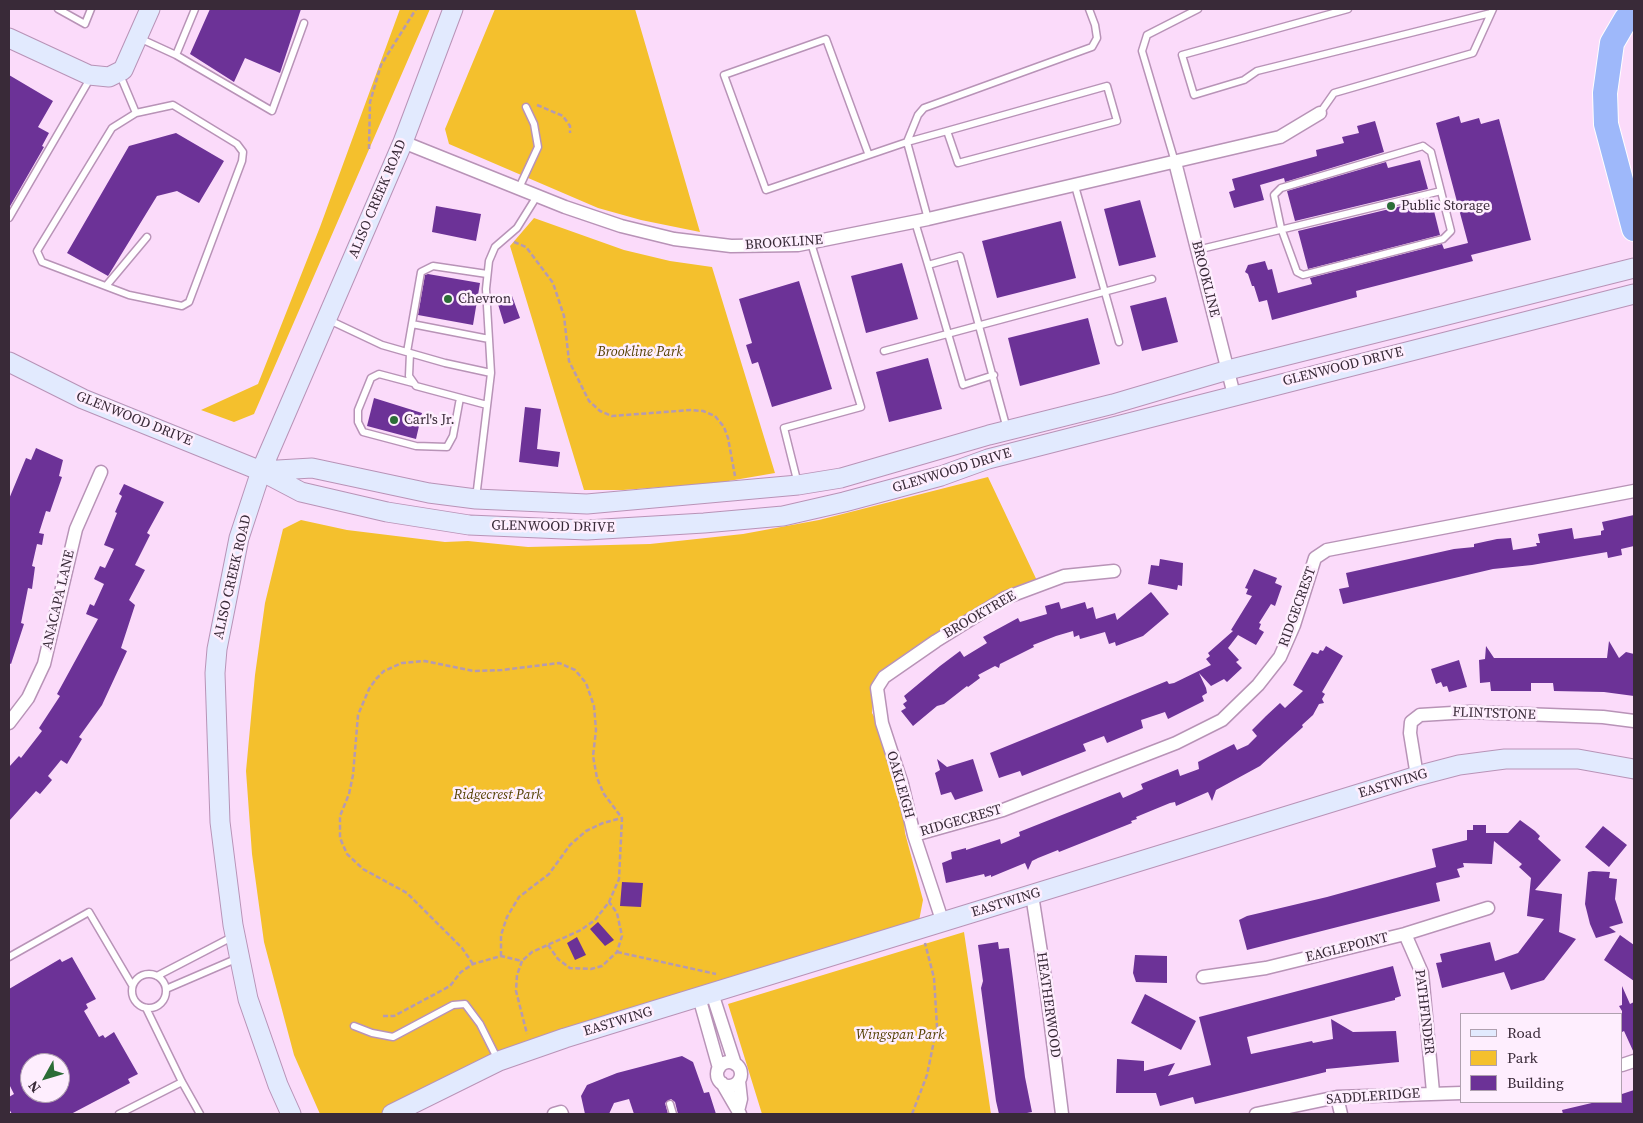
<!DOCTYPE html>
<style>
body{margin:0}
#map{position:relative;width:1643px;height:1123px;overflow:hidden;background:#fbdbfa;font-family:"Source Serif 4",serif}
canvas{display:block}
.frame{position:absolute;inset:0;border:10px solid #392a38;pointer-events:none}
.legend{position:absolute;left:1460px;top:1013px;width:162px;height:90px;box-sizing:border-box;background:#feeefe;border:1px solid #afa0af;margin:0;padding:6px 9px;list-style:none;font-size:15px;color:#392a38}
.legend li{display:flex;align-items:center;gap:10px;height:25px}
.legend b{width:25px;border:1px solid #afa0af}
.north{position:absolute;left:20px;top:1053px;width:50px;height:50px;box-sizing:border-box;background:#feeefe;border:1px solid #afa0af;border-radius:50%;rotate:231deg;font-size:14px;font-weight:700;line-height:20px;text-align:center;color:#392a38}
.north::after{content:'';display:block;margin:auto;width:18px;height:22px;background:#2b6d37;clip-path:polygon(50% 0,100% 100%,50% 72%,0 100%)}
</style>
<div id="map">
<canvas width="1643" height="1123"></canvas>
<div class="frame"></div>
<ul class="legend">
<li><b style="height:6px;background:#e2eafe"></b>Road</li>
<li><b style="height:14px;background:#f4c02d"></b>Park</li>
<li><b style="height:14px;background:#6c3297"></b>Building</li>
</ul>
<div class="north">N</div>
</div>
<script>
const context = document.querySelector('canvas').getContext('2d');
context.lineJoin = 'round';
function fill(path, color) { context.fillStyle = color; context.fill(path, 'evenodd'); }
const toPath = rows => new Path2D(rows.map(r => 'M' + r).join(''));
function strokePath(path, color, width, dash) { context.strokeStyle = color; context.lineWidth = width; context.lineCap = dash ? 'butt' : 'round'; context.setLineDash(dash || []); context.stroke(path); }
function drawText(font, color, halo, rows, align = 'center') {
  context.font = font + ' "Source Serif 4",serif'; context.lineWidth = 5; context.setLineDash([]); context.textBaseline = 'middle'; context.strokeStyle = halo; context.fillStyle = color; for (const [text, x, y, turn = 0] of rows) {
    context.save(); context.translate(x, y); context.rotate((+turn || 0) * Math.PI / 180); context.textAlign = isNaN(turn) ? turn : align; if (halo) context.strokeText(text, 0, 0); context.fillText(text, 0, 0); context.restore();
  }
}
fill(toPath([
 [400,9,430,9,254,414,234,422,201,410,258,384,320,227],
 [495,9,635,9,700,232,641,220,598,208,449,144,445,129],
 [534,218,624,250,670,261,712,267,775,473,717,483,623,490,584,490,510,246],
 [988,477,1040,587,982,615,879,684,873,697,872,713,882,730,902,800,905,833,923,900,918,926,566,1035,387,1114,320,1114,294,1055,264,942,252,854,246,771,255,675,265,603,283,529,301,520,347,530,445,542,468,541,528,547,650,544,743,534,819,520],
 [964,932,991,1114,762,1114,728,1004]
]), '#f4c02d');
fill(toPath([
 [210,9,301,9,280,73,245,58,234,82,190,54],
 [9,75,53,101,38,127,49,133,42,146,44,147,9,208],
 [1459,116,1461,123,1479,118,1481,124,1499,119,1531,240,1471,255,1473,261,1356,291,1357,297,1272,320,1267,300,1259,302,1254,286,1252,286,1248,274,1245,272,1248,265,1265,261,1268,270,1272,269,1278,293,1312,284,1310,278,1442,244,1444,249,1468,243,1436,123],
 [1375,121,1384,152,1285,182,1284,178,1260,185,1264,200,1234,208,1229,192,1235,190,1232,179,1317,156,1316,150,1344,143,1342,137,1359,133,1357,126],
 [176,133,224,161,199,203,177,191,157,196,108,276,67,253,129,146],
 [1420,160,1428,189,1295,221,1287,191,1386,162,1388,168],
 [1431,199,1440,235,1308,269,1298,231],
 [1140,200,1156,257,1119,266,1104,209],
 [436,206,481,214,476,241,432,232],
 [1061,221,1076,278,997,298,982,241],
 [902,263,918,319,866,333,851,276],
 [428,274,480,283,473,325,418,315,425,275],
 [799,281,832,389,772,407,758,362,752,364,746,345,752,343,739,299],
 [512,296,520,318,504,324,497,301],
 [1166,297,1178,342,1142,351,1130,306],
 [1088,318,1100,364,1020,386,1008,338],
 [928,358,942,409,889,422,876,372],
 [374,398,422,413,416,439,367,426],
 [525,407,541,409,537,449,560,452,558,467,519,462],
 [36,448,63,460,59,476,62,477,50,512,46,511,39,533,44,534,42,545,37,544,32,566,35,567,32,589,28,588,21,623,24,624,11,664,9,663,9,499,26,458,31,460],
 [124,484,164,502,147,533,150,535,135,565,145,570,129,600,135,605,121,648,127,651,102,705,79,737,82,739,67,764,61,760,48,776,52,780,40,794,36,791,9,821,9,767,19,756,21,758,42,731,39,728,60,696,57,694,98,619,86,614,90,604,94,606,104,584,94,579,100,566,105,568,114,549,104,545,117,513,115,512,122,496,119,494],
 [1634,515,1634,546,1621,549,1622,555,1608,558,1607,552,1532,565,1493,569,1343,604,1339,589,1349,587,1346,573,1454,549,1474,547,1474,544,1497,539,1511,538,1513,550,1537,546,1536,543,1540,543,1538,534,1572,528,1574,539,1601,535,1601,531,1604,530,1602,522],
 [1160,559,1183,563,1182,586,1178,585,1177,590,1148,584,1151,565,1159,566],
 [1254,569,1277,578,1275,583,1282,586,1275,606,1271,604,1259,623,1261,624,1259,629,1264,632,1256,645,1238,635,1228,648,1239,660,1236,662,1242,668,1227,682,1224,679,1211,686,1199,673,1206,688,1207,693,1202,696,1204,701,1168,719,1165,712,1141,720,1143,728,1107,743,1104,736,1083,744,1086,751,1022,776,1020,771,999,778,990,753,1167,681,1169,684,1174,683,1211,665,1206,659,1210,656,1208,653,1233,631,1231,630,1252,596,1246,594,1248,589,1245,588],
 [1151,592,1169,614,1143,636,1116,646,1115,642,1109,644,1105,632,1080,639,1079,635,1074,637,1073,631,1056,636,1033,645,1034,647,1000,664,999,668,995,666,978,675,980,678,968,687,967,686,944,704,937,706,913,726,901,711,906,708,903,704,907,701,904,696,940,666,960,651,964,657,987,643,983,637,1018,618,1020,622,1047,614,1045,606,1059,602,1061,609,1085,602,1087,609,1093,607,1096,619,1115,613,1117,620],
 [1609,641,1619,658,1626,652,1634,654,1634,696,1604,692,1554,691,1553,683,1531,683,1531,691,1491,691,1490,682,1480,683,1479,660,1485,659,1486,646,1494,658,1607,658],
 [1326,646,1343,656,1322,692,1325,694,1322,699,1324,703,1319,704,1313,715,1302,725,1303,727,1260,766,1216,790,1212,801,1208,792,1176,806,1175,802,1170,803,1136,817,1137,819,1131,821,1132,823,1059,852,1058,850,1038,858,1032,861,1028,870,1025,863,991,877,991,875,985,877,984,874,946,883,942,863,952,859,951,852,966,848,966,850,1000,839,1001,844,1020,836,1019,832,1120,792,1123,798,1143,789,1141,784,1178,769,1180,776,1199,769,1198,762,1234,744,1237,750,1248,745,1257,736,1252,730,1266,716,1280,703,1285,708,1303,691,1293,685,1312,652,1318,654,1320,650,1323,651],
 [1459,660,1467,687,1449,692,1447,686,1443,687,1441,682,1436,684,1431,669],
 [937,759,947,767,973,759,983,791,955,800,951,792,941,795,935,773,940,770],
 [1520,820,1535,831,1540,836,1538,839,1561,860,1535,890,1562,894,1559,932,1576,939,1544,980,1511,990,1504,972,1442,988,1436,963,1442,962,1440,954,1490,942,1495,961,1518,953,1544,919,1527,916,1531,878,1519,867,1522,864,1494,841,1492,864,1463,863,1464,867,1457,869,1460,877,1436,883,1440,901,1247,950,1239,920,1247,916,1327,897,1436,867,1432,849,1467,840,1467,830,1473,830,1473,825,1486,825,1486,833,1508,833],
 [1603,826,1627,845,1609,867,1585,847],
 [1593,871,1610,872,1609,878,1617,879,1615,899,1623,923,1609,927,1616,932,1596,938,1590,924,1585,904,1588,872],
 [622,882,643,883,641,907,620,906],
 [598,922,614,940,605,946,590,929],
 [1620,935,1634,945,1634,981,1604,960],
 [577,937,586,955,575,960,567,943],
 [998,942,999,949,1009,948,1013,979,1025,1077,1032,1112,1022,1114,999,1114,996,1101,981,988,983,981,978,945],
 [1135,955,1167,956,1167,983,1136,982,1133,973],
 [72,957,96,999,86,1004,88,1008,84,1011,99,1037,103,1035,105,1038,114,1032,138,1074,128,1079,130,1083,71,1114,12,1114,9,1109,9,1097,14,1094,9,1084,9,989,60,959,62,962],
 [30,1063,60,1063,60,1093,30,1093],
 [1393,966,1401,996,1395,998,1395,1000,1247,1037,1251,1054,1312,1041,1313,1043,1333,1039,1331,1019,1353,1032,1396,1031,1399,1062,1326,1069,1326,1072,1195,1104,1193,1097,1160,1106,1156,1093,1116,1093,1117,1059,1144,1061,1144,1071,1175,1063,1168,1076,1211,1065,1199,1017],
 [1622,986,1630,1004,1634,1002,1634,1053,1624,1031,1622,1032,1622,1011,1619,1006,1622,1005],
 [1145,994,1196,1021,1181,1050,1131,1023],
 [682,1056,693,1062,704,1093,709,1092,716,1114,678,1114,675,1102,671,1099,665,1103,668,1114,634,1114,629,1099,614,1103,609,1114,585,1114,581,1096,587,1085,617,1073],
 [1634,1090,1634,1114,1563,1114,1562,1110,1596,1102,1622,1102,1622,1094]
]), '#6c3297');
const lane = toPath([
 [58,9,85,24,91,9],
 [1348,9,1182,55,1194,95,1244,80,1257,71,1491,13],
 [139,38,176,55,195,9],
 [176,55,272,111,304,23],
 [120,75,136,113,112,128,37,251,42,262,129,295,182,306,189,302,242,161,243,152,237,144,173,105,136,113],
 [1320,113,1334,93,1473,53,1493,9],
 [907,142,947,131,1107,86,1117,121,958,163,947,131],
 [907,142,918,115,924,108,1092,47,1097,38,1095,25,1089,9],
 [1423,146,1431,152,1451,231,1443,239,1303,275,1297,272,1281,228,1274,195,1281,188,1423,146],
 [868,153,826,39,724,75,766,190,907,142,928,219],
 [1175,162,1142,51,1147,35,1198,9],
 [1075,186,1119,342],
 [519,188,538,147,534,124,526,107],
 [9,218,91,77],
 [915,222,928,265,960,256,1007,429],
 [1197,250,1441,191],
 [928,265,963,385,994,375],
 [106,286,147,237],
 [329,320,382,345,445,363,491,373,476,498],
 [412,324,489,339],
 [884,351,1152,279],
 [407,352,421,272,433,266,487,274],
 [410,353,409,376,416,386,487,405],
 [491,373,486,289,489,261,495,247,517,228,537,196],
 [413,383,379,374,371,378,358,410,358,422,363,432,416,446,447,447,453,436,460,398],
 [798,484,784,428,861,407,811,243],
 [9,957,89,912,132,985],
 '132 991a17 17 0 1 1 34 0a17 17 0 1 1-34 0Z',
 [157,976,234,936],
 [166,989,238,958],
 [146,1008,182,1082,200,1114],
 [354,1026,372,1033,393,1037,453,1005,465,1004,480,1024,498,1060],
 [670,1104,673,1114],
 [119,1114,182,1082]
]);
const street = toPath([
 [403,142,565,207,621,226,674,239,731,246,798,245,928,219,1280,137,1320,113],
 [1175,162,1234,395],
 [9,723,28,698,44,664,76,529,101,472],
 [1417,776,1410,733,1411,722,1420,715,1469,712,1603,717,1634,721],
 [914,835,1003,810,1176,743,1222,720,1258,685,1280,657,1294,625,1315,558,1327,550,1634,491],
 [1032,895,1045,978,1062,1114],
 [943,923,914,835,902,784,882,723,877,688,884,677,936,641,1005,598,1064,576,1114,571],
 [1405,934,1422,973,1433,1092],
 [1203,977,1266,968,1405,934,1488,908],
 [712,993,735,1064],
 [699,997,719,1068],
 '717 1074a12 12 0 1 1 24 0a12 12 0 1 1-24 0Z',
 [1622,1065,1634,1061],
 [722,1083,740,1114],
 [1337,1097,1341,1114],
 [738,1111,741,1099,739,1081],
 [554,1114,561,1112,562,1114],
 [1256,1114,1337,1097,1462,1093]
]);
const secondary = toPath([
 [9,38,89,75,109,77,123,70,150,9],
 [9,362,83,399,261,471,301,492,387,512,469,525,587,530,704,523,783,516,844,502,941,476,988,459,1634,294],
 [261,471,312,468,429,493,476,499,587,504,798,485,841,478,989,435,1113,404,1228,370,1634,268],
 [291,1114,278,1085,248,999,233,925,220,822,215,673,217,649,239,538,261,471,403,142,453,9],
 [392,1114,499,1061,565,1038,1417,776,1459,765,1505,759,1578,759,1634,769]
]);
const highway = toPath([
 [1634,11,1626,19,1612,43,1605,93,1606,124,1634,229]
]);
strokePath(lane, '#b893b7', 9);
strokePath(street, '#b893b7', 15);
strokePath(secondary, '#b893b7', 21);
strokePath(highway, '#fff', 26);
strokePath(toPath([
 [537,105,563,116,570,126,570,133],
 [369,149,370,102,381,65,416,9],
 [514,242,526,247,553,283,564,316,569,361,589,401,600,411,612,416,691,410,703,411,715,416,724,427,728,438,735,476],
 [548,945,558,959,570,968,591,969,602,966,617,952,622,936,617,913,609,902],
 [617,952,716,974],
 [501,956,501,935,507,917,519,897,549,874,570,845,586,831,603,823,622,818],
 [473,964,462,948,407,893,363,869,347,854,340,838,340,816,349,794,353,775,358,715,369,689,376,679,384,671,402,663,425,661,474,671,502,670,559,663,575,670,586,683,594,706,596,730,593,756,597,778,604,794,622,818,619,879,609,902,595,920,581,930,532,952,522,961],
 [383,1016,394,1016,450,986,461,972,473,964,501,956,522,961,517,975,516,991,527,1034],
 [912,1114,927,1075,937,1026,934,978,925,943]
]), '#b49ab3', 2.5, [5, 2.5]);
strokePath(lane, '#fff', 6);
strokePath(street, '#fff', 12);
strokePath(secondary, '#e2eafe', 19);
strokePath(highway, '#9eb8fa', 24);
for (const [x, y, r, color] of [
 [1391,206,5,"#2b6d37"],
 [448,299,5,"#2b6d37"],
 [394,420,5,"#2b6d37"]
]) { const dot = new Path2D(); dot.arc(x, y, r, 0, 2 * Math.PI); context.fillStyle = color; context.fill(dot); strokePath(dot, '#feeefe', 2); }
drawText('14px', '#392a38', '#feeefe', [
 ["ALISO CREEK ROAD",378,199,-67],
 ["BROOKLINE",784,243,-4],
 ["BROOKLINE",1205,279,76],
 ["GLENWOOD DRIVE",1343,367,-14],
 ["GLENWOOD DRIVE",134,419,22],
 ["GLENWOOD DRIVE",952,471,-17],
 ["GLENWOOD DRIVE",553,527,1],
 ["ALISO CREEK ROAD",233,577,-77],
 ["ANACAPA LANE",59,600,-77],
 ["RIDGECREST",1298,607,-70],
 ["BROOKTREE",980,615,-30],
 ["FLINTSTONE",1494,714,2],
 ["EASTWING",1393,784,-17],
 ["OAKLEIGH",900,785,74],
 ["RIDGECREST",961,821,-16],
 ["EASTWING",1006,903,-17],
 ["EAGLEPOINT",1347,948,-14],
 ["HEATHERWOOD",1048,1005,82],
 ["PATHFINDER",1424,1012,83],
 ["EASTWING",618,1022,-17],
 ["SADDLERIDGE",1373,1097,-4]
]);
drawText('14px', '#392a38', '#feeefe', [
 ["Public Storage",1401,206],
 ["Chevron",458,299],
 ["Carl's Jr.",404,420]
], 'left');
drawText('italic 14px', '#554104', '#feeefe', [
 ["Brookline Park",640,352],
 ["Ridgecrest Park",498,795],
 ["Wingspan Park",900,1035]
]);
</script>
